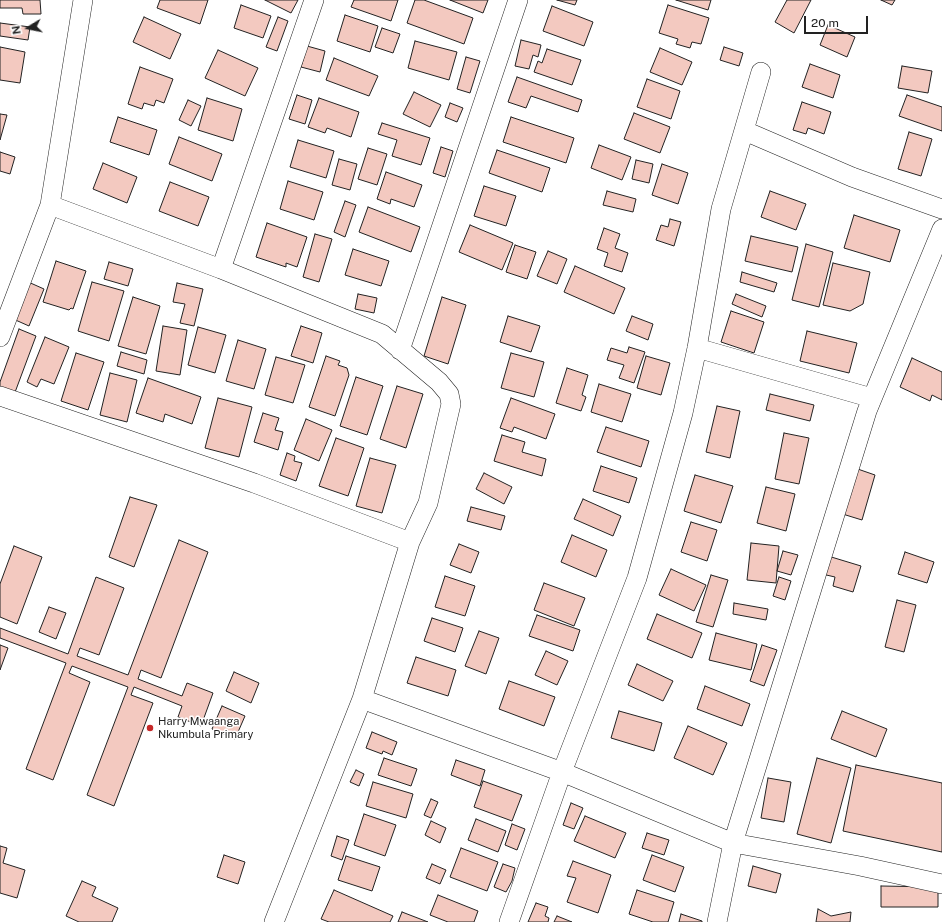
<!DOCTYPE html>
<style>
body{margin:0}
#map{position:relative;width:942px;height:922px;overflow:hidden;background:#fff;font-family:"Public Sans",sans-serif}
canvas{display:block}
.north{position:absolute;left:8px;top:8px;width:40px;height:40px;-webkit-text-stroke:3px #fff;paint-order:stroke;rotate:260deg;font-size:11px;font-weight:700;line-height:16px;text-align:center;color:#222}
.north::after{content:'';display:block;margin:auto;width:14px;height:18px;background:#222;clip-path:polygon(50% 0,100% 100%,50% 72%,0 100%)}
.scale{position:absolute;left:804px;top:16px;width:64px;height:18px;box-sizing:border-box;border:2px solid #222;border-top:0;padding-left:5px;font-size:12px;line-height:14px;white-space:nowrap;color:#222;-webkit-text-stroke:3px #fff;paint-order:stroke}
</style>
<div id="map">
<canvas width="942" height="922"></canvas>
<div class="north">N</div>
<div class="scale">20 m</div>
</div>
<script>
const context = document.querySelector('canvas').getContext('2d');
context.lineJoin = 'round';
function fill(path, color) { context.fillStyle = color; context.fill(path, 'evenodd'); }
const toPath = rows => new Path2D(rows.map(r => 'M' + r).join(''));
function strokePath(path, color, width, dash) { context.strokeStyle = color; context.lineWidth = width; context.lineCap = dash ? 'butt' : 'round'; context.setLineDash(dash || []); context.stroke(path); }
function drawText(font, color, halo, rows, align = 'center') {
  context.font = font + ' "Public Sans",sans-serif'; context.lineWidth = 3; context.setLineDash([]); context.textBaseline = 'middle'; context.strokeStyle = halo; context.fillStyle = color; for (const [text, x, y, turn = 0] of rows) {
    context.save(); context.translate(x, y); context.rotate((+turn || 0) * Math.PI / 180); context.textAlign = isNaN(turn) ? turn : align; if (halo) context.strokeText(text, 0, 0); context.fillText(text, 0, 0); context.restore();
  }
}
const building = toPath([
 [0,0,40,0,41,14,23,14,22,8,0,8,0,0],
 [160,0,208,0,200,24,157,8,160,0],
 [265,0,298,0,291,13,265,0],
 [354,0,398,0,391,21,351,7,354,0],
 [415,0,424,0,473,18,464,44,407,23,415,0],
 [450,0,488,0,483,13,450,0],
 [557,0,577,0,575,5,557,0],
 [676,0,711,0,708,10,676,0],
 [787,0,811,0,794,33,775,22,787,0],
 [881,0,895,0,892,5,881,0],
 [241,5,271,16,263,38,234,28,241,5],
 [668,5,709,18,701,44,692,42,690,48,676,44,678,39,659,33,668,5],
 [552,6,593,22,584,46,543,31,552,6],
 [345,15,378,26,370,52,337,41,345,15],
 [144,17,181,34,170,59,133,42,144,17],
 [278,17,288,21,277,51,266,47,278,17],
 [0,23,30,27,28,40,0,36,0,23],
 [828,25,855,37,847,57,820,45,828,25],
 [382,28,400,34,393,53,375,47,382,28],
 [521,40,541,45,538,57,533,55,529,69,515,66,521,40],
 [415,41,457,52,449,80,408,68,415,41],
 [307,46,325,51,320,72,301,67,307,46],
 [0,47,25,52,20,83,0,80,0,47],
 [724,47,743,53,739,66,720,60,724,47],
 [660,48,692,62,682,85,650,72,660,48],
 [547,49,581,60,572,85,534,72,538,61,542,63,547,49],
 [218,50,258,68,245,96,205,78,218,50],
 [466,57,480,61,470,93,457,89,466,57],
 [334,58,378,76,369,96,326,80,334,58],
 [810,64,840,75,833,98,802,87,810,64],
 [902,66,932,71,928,93,898,88,902,66],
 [140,67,173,79,164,103,156,100,154,106,144,103,142,109,128,104,140,67],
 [517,77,582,100,578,112,531,96,526,108,508,102,517,77],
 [647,79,680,91,671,119,637,107,647,79],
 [414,92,441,105,430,127,403,114,414,92],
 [297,95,312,100,305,124,289,119,297,95],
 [907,95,942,107,942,131,899,116,907,95],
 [207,98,242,109,233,141,198,130,207,98],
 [319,98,359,112,351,137,327,128,325,133,308,127,319,98],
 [188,100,201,106,191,126,179,120,188,100],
 [802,102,831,112,824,134,808,128,806,134,793,130,802,102],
 [450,103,463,108,457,122,445,117,450,103],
 [634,113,670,127,660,153,624,139,634,113],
 [0,114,7,115,0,140,0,114],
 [118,117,157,130,149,155,110,142,118,117],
 [511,117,574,138,566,163,503,142,511,117],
 [382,123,430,138,421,165,392,156,397,140,378,134,382,123],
 [909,132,932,139,921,176,898,169,909,132],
 [179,137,222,154,212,181,169,164,179,137],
 [298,140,334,151,326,178,290,167,298,140],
 [599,145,631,157,622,180,591,168,599,145],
 [441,147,453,151,445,177,433,173,441,147],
 [368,148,387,154,377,185,358,179,368,148],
 [497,150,550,168,542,192,489,173,497,150],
 [0,152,15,157,10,174,0,171,0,152],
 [339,159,357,164,350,190,332,185,339,159],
 [636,160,653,164,649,183,632,179,636,160],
 [103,163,137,177,127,203,93,189,103,163],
 [662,164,688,173,678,204,652,195,662,164],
 [386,172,422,185,414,207,391,199,390,204,377,199,386,172],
 [288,181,323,192,314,220,280,209,288,181],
 [170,182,209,197,198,226,159,211,170,182],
 [484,186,516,196,506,226,474,216,484,186],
 [607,191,636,199,633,212,603,205,607,191],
 [770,191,806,204,796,230,761,217,770,191],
 [345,201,356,205,345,237,334,232,345,201],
 [368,207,420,227,411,252,359,232,368,207],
 [854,215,900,230,890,262,844,248,854,215],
 [670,219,681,222,674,246,656,240,661,225,668,227,670,219],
 [267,223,307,237,297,267,286,263,286,267,256,257,267,223],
 [470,225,513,243,502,270,459,252,470,225],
 [604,228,620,234,615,248,628,253,622,272,604,266,608,253,597,249,604,228],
 [315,234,332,239,319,282,303,277,315,234],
 [751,236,798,247,792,272,745,261,751,236],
 [806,244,833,252,819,307,792,300,806,244],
 [515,245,536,252,527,279,506,272,515,245],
 [353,249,389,261,381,286,345,275,353,249],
 [548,251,567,259,557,284,537,276,548,251],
 [56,261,86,271,73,309,71,308,69,310,43,302,56,261],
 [109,262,133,269,128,286,104,279,109,262],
 [833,263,870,272,863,304,850,311,823,305,833,263],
 [575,266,625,288,614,314,564,292,575,266],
 [742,272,777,283,774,292,740,282,742,272],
 [26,281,44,289,29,326,11,318,26,281],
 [92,282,124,291,109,341,78,331,92,282],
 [177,283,203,289,194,326,180,323,185,304,173,302,177,283],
 [358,294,377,298,374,313,355,309,358,294],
 [736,294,766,306,762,317,732,304,736,294],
 [133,297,160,306,146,354,118,346,133,297],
 [442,297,466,305,448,364,424,356,442,297],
 [731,311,764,322,754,353,721,342,731,311],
 [508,316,540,326,531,352,500,342,508,316],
 [632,316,653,324,648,340,626,331,632,316],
 [163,326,187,330,180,375,156,371,163,326],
 [301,326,322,333,313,363,291,356,301,326],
 [198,327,226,335,215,373,188,365,198,327],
 [19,329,36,336,14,395,0,390,0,382,19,329],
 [807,331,857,343,849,373,800,361,807,331],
 [45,337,69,347,54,384,41,379,37,387,27,382,45,337],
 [238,340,266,349,254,389,226,381,238,340],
 [629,347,645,352,634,383,619,378,624,365,607,360,611,348,627,353,629,347],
 [121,352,147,360,144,374,117,366,121,352],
 [76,353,104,362,88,410,61,401,76,353],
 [511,353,544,362,534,397,501,388,511,353],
 [326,356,340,361,338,365,347,368,349,375,335,416,309,407,326,356],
 [646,356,670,363,661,395,637,388,646,356],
 [276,357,305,365,293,403,265,395,276,357],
 [912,358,942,372,942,400,932,395,930,401,900,387,912,358],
 [567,368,588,375,582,395,586,397,581,411,556,403,567,368],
 [110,373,137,380,127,422,100,415,110,373],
 [356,377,383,386,367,435,340,426,356,377],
 [148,378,201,397,192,424,165,414,163,422,136,413,148,378],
 [599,384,631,394,622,422,591,412,599,384],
 [397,386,423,394,406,448,380,439,397,386],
 [770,394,814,405,810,421,766,410,770,394],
 [218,398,252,407,239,457,205,448,218,398],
 [511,398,555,414,546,439,514,427,512,432,500,428,511,398],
 [717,406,740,411,730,458,706,452,717,406],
 [263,413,279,418,275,430,283,432,278,450,254,442,263,413],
 [306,419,332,430,319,461,294,450,306,419],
 [606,427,649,441,641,467,597,452,606,427],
 [784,433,809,438,799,484,775,479,784,433],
 [502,435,525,442,522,452,546,459,542,476,494,461,502,435],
 [336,438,364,448,348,496,319,486,336,438],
 [287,453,295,456,294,461,302,463,296,481,280,475,287,453],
 [370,458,396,465,382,513,356,506,370,458],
 [601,466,637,478,629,503,593,491,601,466],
 [849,466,875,475,862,520,836,512,849,466],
 [484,473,512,487,504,504,476,489,484,473],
 [695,475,733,486,721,523,684,511,695,475],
 [766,487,795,494,786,531,757,523,766,487],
 [130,497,157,505,134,567,109,557,130,497],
 [583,499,621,516,613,536,574,519,583,499],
 [471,507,505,516,501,530,467,521,471,507],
 [691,522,717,530,707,561,681,552,691,522],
 [572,535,607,550,596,577,561,562,572,535],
 [179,540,208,552,161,678,141,670,138,679,182,696,187,683,213,693,201,726,178,717,182,706,134,687,131,695,153,703,114,806,87,795,128,687,72,666,69,673,90,682,53,780,26,769,66,663,0,638,0,628,68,654,96,577,124,588,99,655,80,648,77,656,128,675,179,540],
 [751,543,779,546,776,583,747,580,751,543],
 [459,544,479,552,471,573,450,565,459,544],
 [14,546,42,557,17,624,0,617,0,584,14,546],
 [783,551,798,555,791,575,777,571,783,551],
 [905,552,934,562,927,583,898,574,905,552],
 [828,556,861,566,853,592,833,586,835,577,822,574,828,556],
 [671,569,706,585,694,611,659,595,671,569],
 [711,575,728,580,713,627,696,622,711,575],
 [445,576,475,586,465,616,435,607,445,576],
 [779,577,791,581,785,600,773,596,779,577],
 [544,583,585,598,574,626,534,610,544,583],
 [897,600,916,605,904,652,885,647,897,600],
 [734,603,768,609,766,620,733,614,734,603],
 [49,607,66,613,56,639,39,632,49,607],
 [657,614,702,633,692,658,647,639,657,614],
 [537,615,580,630,573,651,529,636,537,615],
 [432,618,463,628,455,652,424,641,432,618],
 [479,631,499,638,486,674,465,666,479,631],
 [716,633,757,644,751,670,709,660,716,633],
 [0,645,8,648,0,670,0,645],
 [762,645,777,650,764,686,750,681,762,645],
 [546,651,568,661,557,685,535,675,546,651],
 [416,657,456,670,448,696,407,683,416,657],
 [637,664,673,681,663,701,628,685,637,664],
 [234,672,259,683,251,703,226,691,234,672],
 [509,681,555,697,544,726,499,709,509,681],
 [705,686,750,704,742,726,697,709,705,686],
 [222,706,245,716,235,739,212,729,222,706],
 [619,711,662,723,654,751,611,738,619,711],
 [842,711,887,729,876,757,831,739,842,711],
 [688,726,727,743,713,775,674,758,688,726],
 [372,732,397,742,392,755,383,751,382,754,366,748,372,732],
 [384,758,417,769,411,786,378,775,384,758],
 [817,758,851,768,831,843,797,834,817,758],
 [456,760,485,770,480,786,451,775,456,760],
 [856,765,942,783,942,852,843,831,856,765],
 [356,770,364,774,359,786,350,782,356,770],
 [768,778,791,782,784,822,761,818,768,778],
 [483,781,522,795,512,821,474,807,483,781],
 [373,782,413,794,406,818,366,806,373,782],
 [431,799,438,802,431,818,424,815,431,799],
 [571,803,583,808,574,829,563,825,571,803],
 [364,814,396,825,385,856,354,845,364,814],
 [585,816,626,833,615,858,574,841,585,816],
 [476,819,506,831,498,852,468,840,476,819],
 [431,821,446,828,440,843,425,835,431,821],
 [512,824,525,829,517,850,505,845,512,824],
 [647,833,669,840,664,855,642,848,647,833],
 [337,836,349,840,342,860,331,856,337,836],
 [0,846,7,848,3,863,25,870,17,898,0,893,0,846],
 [461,848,498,862,487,891,450,877,461,848],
 [224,855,245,862,238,884,217,877,224,855],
 [652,855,684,867,675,892,643,880,652,855],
 [346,856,380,867,372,891,338,880,346,856],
 [573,861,611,875,598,913,567,902,576,878,567,876,573,861],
 [432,864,446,870,440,884,426,878,432,864],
 [503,864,515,868,512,881,506,892,494,887,503,864],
 [753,866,781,874,776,893,748,886,753,866],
 [82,881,96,887,92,896,118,908,112,922,79,922,66,916,82,881],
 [881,886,938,887,938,907,881,907,881,886],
 [334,890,393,916,390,922,329,922,321,919,334,890],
 [637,890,674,902,668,922,653,922,629,914,637,890],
 [438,895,478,911,474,922,448,922,430,915,438,895],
 [536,903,548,907,545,916,549,918,548,922,528,922,536,903],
 [818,909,831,916,851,912,850,922,816,922,818,909],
 [402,912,428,922,398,922,402,912],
 [681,914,702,921,702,922,679,922,681,914],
 [557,916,572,922,554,922,557,916]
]);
fill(building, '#f3c9c0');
strokePath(building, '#222', 1);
const street = toPath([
 [745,131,852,177,942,209],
 [50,205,221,269,382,334,439,382,449,394,451,404,428,503,410,542],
 [221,269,314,0],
 [0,337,50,205,83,0],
 [697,348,872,398],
 [400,350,518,0],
 [0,396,254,483,410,542,362,699,274,922],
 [362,699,562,772,733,843,860,866,942,884],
 [509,922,562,772,637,578,683,413,697,348,721,209,761,72],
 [717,922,733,843,867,411,942,229]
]);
strokePath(street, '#222', 20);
strokePath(street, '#fff', 19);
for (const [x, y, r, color] of [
 [150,728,4,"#c62828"]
]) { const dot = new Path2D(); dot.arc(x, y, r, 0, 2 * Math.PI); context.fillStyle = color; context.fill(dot); strokePath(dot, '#fff', 1.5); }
drawText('11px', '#222', '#fff', [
 ["Harry Mwaanga",158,722],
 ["Nkumbula Primary",158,735]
], 'left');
</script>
